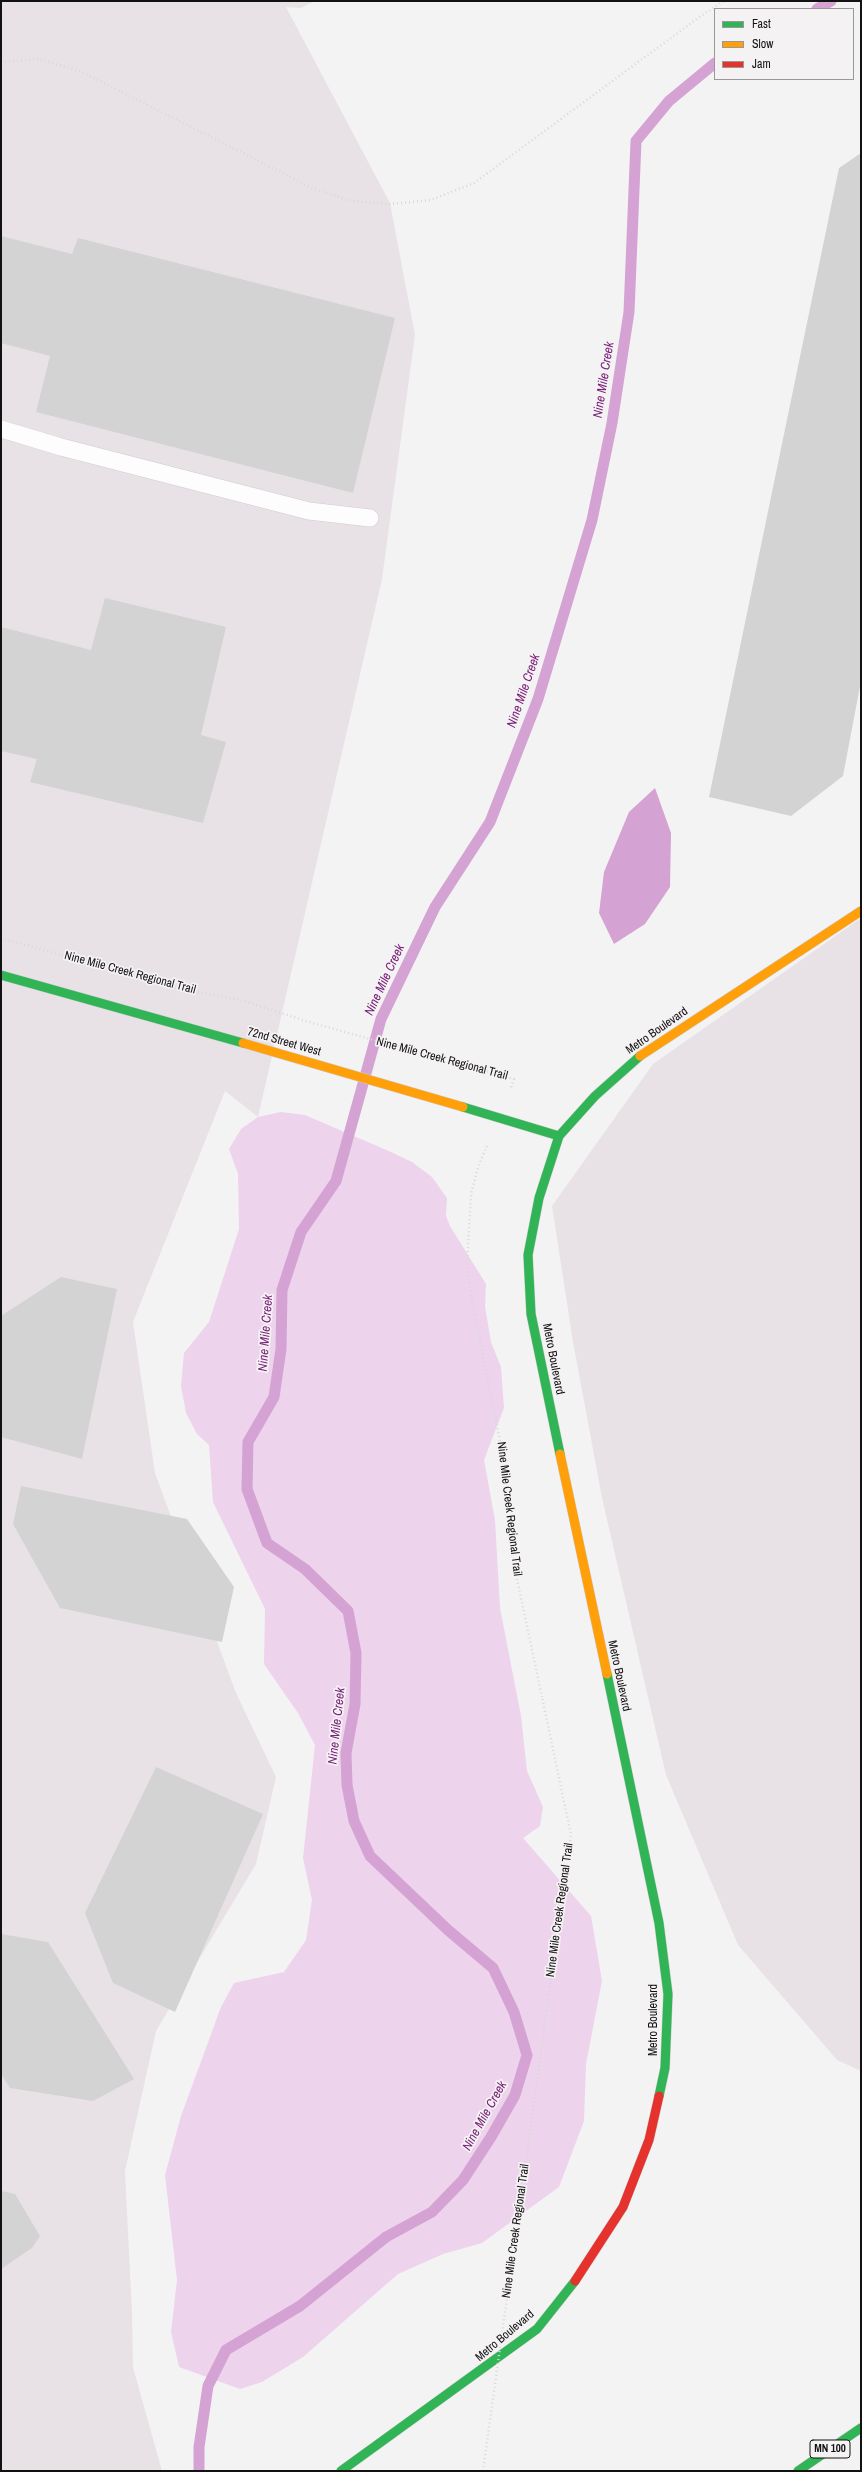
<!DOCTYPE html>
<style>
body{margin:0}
#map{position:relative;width:862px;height:2472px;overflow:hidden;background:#f4f3f4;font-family:"Archivo Narrow",sans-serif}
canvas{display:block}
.frame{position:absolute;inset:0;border:2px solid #131213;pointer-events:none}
.legend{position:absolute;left:714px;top:8px;width:140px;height:72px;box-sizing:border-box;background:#f5f2f4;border:1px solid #9b989a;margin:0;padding:5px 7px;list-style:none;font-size:12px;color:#131213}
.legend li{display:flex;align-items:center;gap:8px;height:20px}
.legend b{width:20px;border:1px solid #9b989a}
</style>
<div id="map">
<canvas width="862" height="2472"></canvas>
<div class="frame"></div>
<ul class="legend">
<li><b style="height:5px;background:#30b455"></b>Fast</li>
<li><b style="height:5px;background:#ff9f0a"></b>Slow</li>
<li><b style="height:5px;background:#e5322d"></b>Jam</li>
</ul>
</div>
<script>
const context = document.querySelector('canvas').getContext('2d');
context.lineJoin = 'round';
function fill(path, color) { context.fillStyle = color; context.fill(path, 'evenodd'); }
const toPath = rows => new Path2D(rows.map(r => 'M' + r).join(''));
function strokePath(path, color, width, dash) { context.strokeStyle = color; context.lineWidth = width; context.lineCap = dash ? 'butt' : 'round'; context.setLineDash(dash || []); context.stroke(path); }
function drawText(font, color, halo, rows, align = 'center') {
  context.font = font + ' "Archivo Narrow",sans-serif'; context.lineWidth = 3.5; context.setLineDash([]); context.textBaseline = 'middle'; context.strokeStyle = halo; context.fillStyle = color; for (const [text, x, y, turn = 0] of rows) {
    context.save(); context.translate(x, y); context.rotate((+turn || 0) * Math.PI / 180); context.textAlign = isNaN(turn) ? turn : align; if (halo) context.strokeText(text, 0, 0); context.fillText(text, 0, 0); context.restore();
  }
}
fill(toPath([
 [1,1,315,1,301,8,286,7,390,203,415,335,382,579,258,1117,225,1091,133,1322,155,1473,236,1693,276,1777,256,1864,156,2031,125,2171,132,2311,133,2367,162,2471,1,2471],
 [861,918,861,2071,837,2060,738,1945,666,1775,602,1498,573,1342,552,1206,653,1064]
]), '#e8e2e7');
fill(toPath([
 [281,1112,305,1115,391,1152,412,1162,432,1177,447,1198,446,1216,450,1226,486,1284,485,1307,491,1342,501,1367,504,1408,484,1460,495,1520,500,1608,521,1716,527,1771,543,1807,540,1826,523,1838,591,1916,602,1981,586,2064,584,2121,559,2187,482,2243,443,2254,398,2274,303,2357,262,2382,240,2389,179,2367,171,2332,177,2280,165,2175,181,2116,221,2007,234,1983,284,1972,306,1940,312,1900,303,1858,315,1745,298,1713,264,1664,265,1609,213,1502,209,1445,197,1434,186,1413,181,1386,184,1353,209,1322,239,1229,238,1174,229,1149,241,1129,258,1117]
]), '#edd3ec');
fill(toPath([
 [655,788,671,833,670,887,645,924,614,944,599,913,604,872,629,812]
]), '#d5a2d4');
strokePath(toPath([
 [817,9,831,1],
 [199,2471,199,2447,208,2386,226,2350,300,2306,386,2237,432,2212,463,2180,491,2137,515,2095,527,2055,514,2012,493,1968,448,1930,370,1856,354,1821,347,1785,346,1753,355,1704,356,1653,348,1611,305,1569,267,1543,247,1489,248,1442,274,1397,281,1349,282,1290,301,1232,336,1181,381,1019,435,907,490,822,538,699,592,520,612,423,629,312,636,141,669,101,715,63]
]), '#d5a2d4', 11);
fill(toPath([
 [861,153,861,681,843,776,791,816,709,797,839,168],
 [1,236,72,254,78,238,395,318,353,493,36,412,50,356,1,343],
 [105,598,226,627,201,735,226,742,203,823,30,782,37,759,1,751,1,627,91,650],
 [61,1277,117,1289,82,1459,1,1437,1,1316],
 [21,1486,187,1519,234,1587,222,1642,60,1608,13,1524],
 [156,1767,263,1814,175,2012,113,1983,85,1913],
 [1,1934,48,1942,134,2079,93,2101,10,2088,1,2074],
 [1,2191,15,2194,40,2236,32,2248,1,2269]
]), '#d3d3d3');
const lane = toPath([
 [1,429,61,447,309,511,370,518]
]);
const fast = toPath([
 [1,975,243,1043],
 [463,1107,559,1136],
 [560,1454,531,1314,528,1255,539,1198,559,1136,595,1096,640,1056],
 [607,1674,659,1923,668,1994,665,2068,659,2096],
 [341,2471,537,2329,575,2281],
 [798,2471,861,2428]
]);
const slow = toPath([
 [243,1043,463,1107],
 [640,1056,861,911],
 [560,1454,607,1674]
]);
const jam = toPath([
 [575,2281,623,2207,649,2140,659,2096]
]);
strokePath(lane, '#cecdce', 18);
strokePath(fast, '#cecdce', 10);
strokePath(slow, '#cecdce', 10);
strokePath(jam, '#cecdce', 10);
strokePath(toPath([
 [1,62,39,59,80,71,312,188,351,201,390,204,431,200,474,183,698,18,724,1],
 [1,938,179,988,244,1001,309,1022,514,1079,510,1090],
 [487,1146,478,1167,471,1194,467,1265,471,1297,499,1436,513,1560,542,1697]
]), '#d9d8d8', 2.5, [1, 3]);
strokePath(lane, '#fdfdfd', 17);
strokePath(fast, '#30b455', 9);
strokePath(slow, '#ff9f0a', 9);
strokePath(jam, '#e5322d', 9);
strokePath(toPath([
 [483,2471,571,1835,542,1697]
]), '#d9d8d8', 2.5, [1, 3]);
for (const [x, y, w] of [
 [830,2449,40]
]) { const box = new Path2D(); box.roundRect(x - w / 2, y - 9, w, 18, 3); context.fillStyle = '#f5f2f4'; context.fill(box); strokePath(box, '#131213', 1); }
drawText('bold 11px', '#131213', null, [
 ["MN 100",830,2449]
]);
drawText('12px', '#131213', '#f5f2f4', [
 ["Nine Mile Creek Regional Trail",130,973,15],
 ["Metro Boulevard",657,1031,-35],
 ["72nd Street West",284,1042,16],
 ["Nine Mile Creek Regional Trail",442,1059,15],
 ["Metro Boulevard",553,1359,79],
 ["Nine Mile Creek Regional Trail",509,1509,83],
 ["Metro Boulevard",619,1676,78],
 ["Nine Mile Creek Regional Trail",560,1910,-82],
 ["Metro Boulevard",654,2020,-90],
 ["Nine Mile Creek Regional Trail",516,2231,-82],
 ["Metro Boulevard",505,2336,-40]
]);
drawText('italic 13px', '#792279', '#f5f2f4', [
 ["Nine Mile Creek",604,380,-81],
 ["Nine Mile Creek",524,691,-71],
 ["Nine Mile Creek",385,980,-65],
 ["Nine Mile Creek",266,1333,-86],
 ["Nine Mile Creek",337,1726,-84],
 ["Nine Mile Creek",485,2116,-61]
]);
</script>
